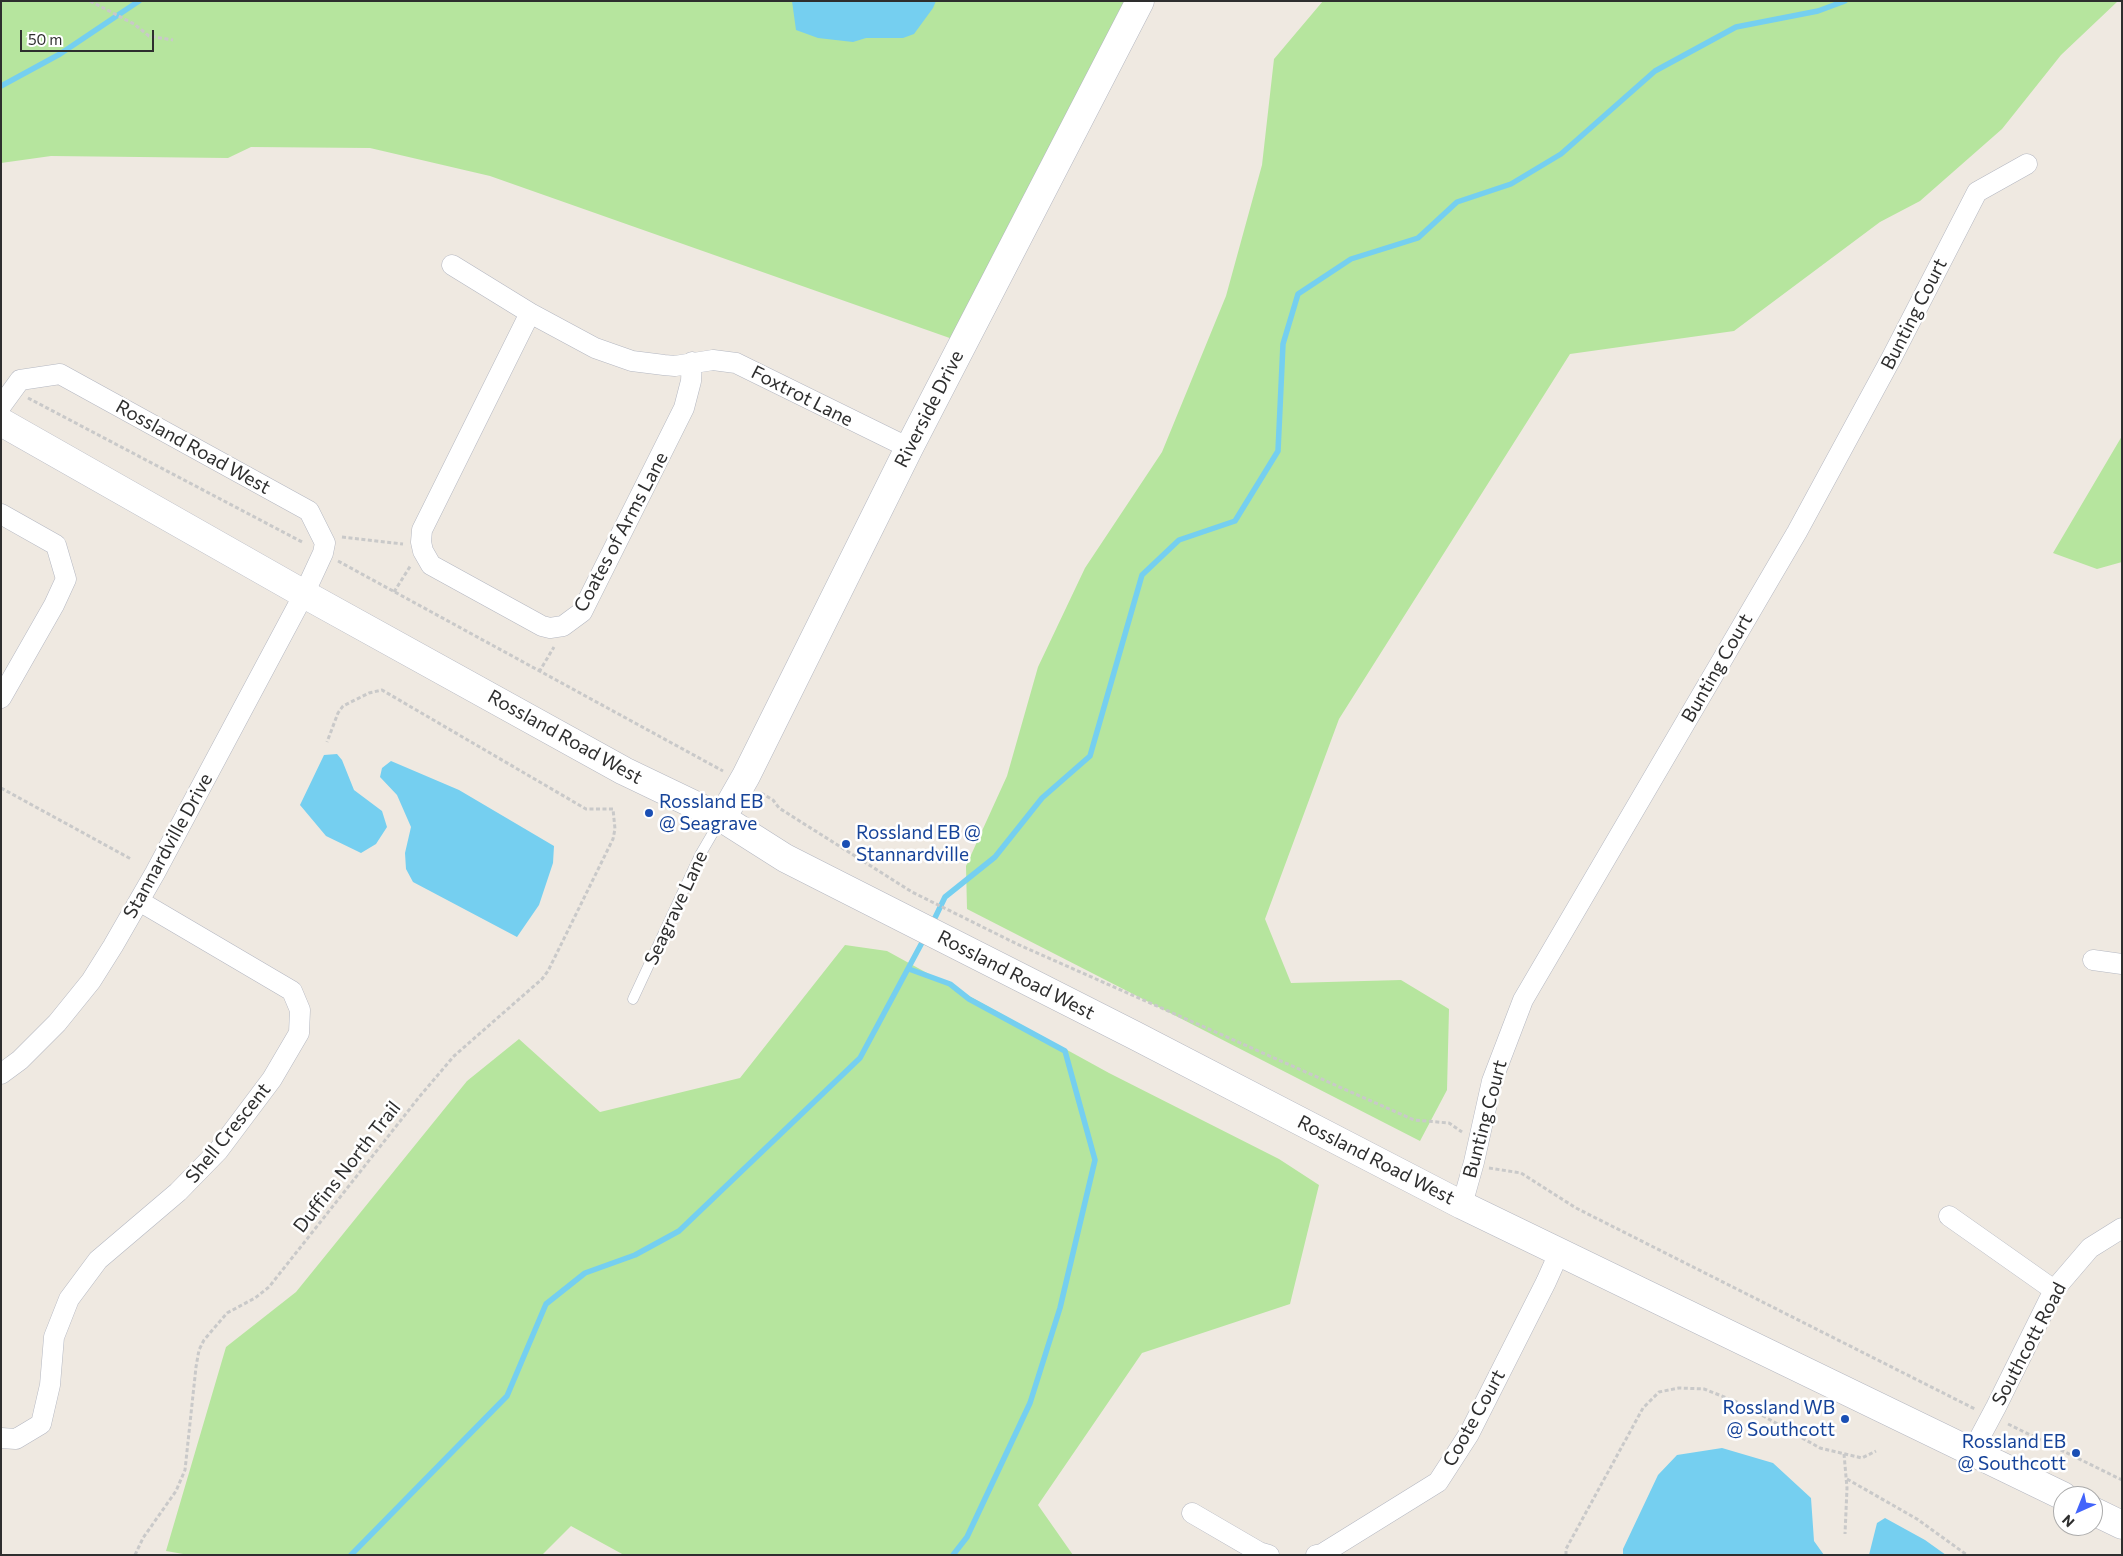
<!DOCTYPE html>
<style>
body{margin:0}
#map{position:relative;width:2123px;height:1556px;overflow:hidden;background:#efe9e1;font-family:Commissioner,sans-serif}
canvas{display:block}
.frame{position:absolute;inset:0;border:2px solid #2e2e2e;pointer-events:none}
.north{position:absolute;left:2053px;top:1486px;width:50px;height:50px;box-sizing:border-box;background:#fff;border:1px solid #ababab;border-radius:50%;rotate:224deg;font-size:14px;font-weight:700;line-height:20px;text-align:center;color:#2e2e2e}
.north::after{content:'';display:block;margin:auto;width:18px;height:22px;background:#4264fb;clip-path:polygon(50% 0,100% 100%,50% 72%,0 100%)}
.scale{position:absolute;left:20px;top:30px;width:134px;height:22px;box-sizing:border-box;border:2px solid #2e2e2e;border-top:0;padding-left:6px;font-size:15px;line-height:18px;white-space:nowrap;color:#2e2e2e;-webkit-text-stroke:4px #fff;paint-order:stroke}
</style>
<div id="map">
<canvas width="2123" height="1556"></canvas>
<div class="frame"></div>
<div class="north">N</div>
<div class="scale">50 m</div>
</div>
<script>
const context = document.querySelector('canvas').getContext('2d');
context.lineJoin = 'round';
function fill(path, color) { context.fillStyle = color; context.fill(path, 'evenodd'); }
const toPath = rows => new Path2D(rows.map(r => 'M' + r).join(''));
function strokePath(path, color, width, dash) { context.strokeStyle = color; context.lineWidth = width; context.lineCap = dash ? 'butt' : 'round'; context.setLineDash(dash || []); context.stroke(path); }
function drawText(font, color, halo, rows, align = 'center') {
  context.font = font + ' Commissioner,sans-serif'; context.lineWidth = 5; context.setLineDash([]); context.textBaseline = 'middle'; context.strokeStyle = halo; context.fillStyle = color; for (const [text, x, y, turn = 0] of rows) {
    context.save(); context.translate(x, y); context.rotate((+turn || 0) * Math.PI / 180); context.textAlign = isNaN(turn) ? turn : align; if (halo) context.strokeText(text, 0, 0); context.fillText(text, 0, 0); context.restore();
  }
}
fill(toPath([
 [1,1,1127,1,961,342,490,176,370,148,251,147,228,158,51,156,1,163],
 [1323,1,2118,1,2061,55,2002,129,1920,201,1880,222,1734,331,1570,354,1339,719,1265,919,1291,983,1401,980,1449,1009,1447,1090,1420,1141,967,909,966,866,1007,776,1038,667,1085,568,1162,452,1226,296,1262,165,1274,59],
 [2122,436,2122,562,2097,569,2053,553],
 [845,945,887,951,1109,1073,1279,1159,1319,1185,1290,1304,1142,1353,1038,1505,1073,1555,624,1555,571,1526,542,1555,189,1555,166,1551,226,1347,296,1292,467,1081,519,1039,600,1112,740,1078]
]), '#b6e59e');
fill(toPath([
 [792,1,936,1,933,8,914,34,903,38,866,38,853,42,818,38,796,30],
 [337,754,342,760,354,790,382,811,387,827,376,844,361,853,326,836,300,805,324,755],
 [391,761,459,790,554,846,553,863,539,905,517,937,413,882,406,869,405,853,411,827,397,795,380,777,382,768],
 [1722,1448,1773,1463,1811,1498,1814,1541,1824,1555,1623,1555,1623,1549,1658,1475,1677,1455],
 [1885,1518,1925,1540,1946,1555,1869,1555,1877,1523]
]), '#75cff0');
strokePath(toPath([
 [1,86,60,54,139,1],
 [932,924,945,897,995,857,1042,798,1090,756,1142,575,1179,540,1235,521,1278,451,1283,344,1298,294,1351,259,1418,238,1457,202,1511,184,1561,154,1655,71,1736,27,1818,11,1845,1],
 [909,969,950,984,969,999,1065,1051,1095,1160,1060,1308,1030,1403,967,1537,953,1555],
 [351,1555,507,1396,546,1304,585,1273,635,1255,679,1231,860,1058,925,937]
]), '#75cff0', 5.5);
const lane = toPath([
 [633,999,700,855,721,819]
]);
const street = toPath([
 [452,265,530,313,595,348,632,361,664,365,675,366,713,360,736,363,909,448],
 [530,313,422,530,421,542,423,551,431,565,542,626,550,628,563,626,582,612,684,408,691,381,692,362],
 [1,406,20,380,60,374,309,511,325,543,323,553,304,594,155,873,113,946,91,981,57,1023,20,1060,1,1074],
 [1,514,56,545,66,579,54,605,1,698],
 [2093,960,2122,964],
 [1462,1205,1474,1162,1492,1081,1523,1000,1797,532,1892,357,1977,192,2027,164],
 [1949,1216,2054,1290],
 [1,1438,16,1439,41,1424,50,1385,54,1337,69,1299,98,1260,178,1192,218,1151,272,1079,299,1033,300,1010,292,991,139,901],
 [1972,1452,1996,1407,2054,1290,2090,1248,2122,1228],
 [1192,1513,1259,1552,1269,1555],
 [1316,1555,1322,1554,1438,1482,1469,1434,1546,1282,1559,1253]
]);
const secondary = toPath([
 [1,422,304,594,624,771,722,818,785,858,1134,1035,1462,1205,2063,1496],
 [722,818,746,776,909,448,1140,1],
 [2093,1511,2122,1525]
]);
strokePath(lane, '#b4b7c1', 11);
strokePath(street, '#b4b7c1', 21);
strokePath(secondary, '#b4b7c1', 29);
strokePath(toPath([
 [90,1,134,24,149,36,173,40],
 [28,398,304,543],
 [342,537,403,544],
 [338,561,723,771],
 [394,592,411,565],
 [539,672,554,647],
 [1,788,131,859],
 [761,793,773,800,779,808,912,892,1017,944,1414,1120,1449,1123,1462,1132],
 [1489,1168,1521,1173,1576,1208,1975,1409],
 [2008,1424,2122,1480],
 [1844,1454,1847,1488,1845,1534],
 [1847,1479,1917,1519,1967,1555],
 [135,1555,143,1538,176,1491,185,1470,196,1367,199,1350,204,1340,227,1313,255,1298,269,1287,420,1096,454,1056,542,979,548,971,613,839,615,829,613,809,586,809,382,690,369,693,343,706,338,713,327,742],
 [1566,1555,1566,1549,1643,1408,1659,1392,1679,1388,1704,1389,1742,1404,1820,1448,1862,1458,1876,1451]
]), '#c9c9c9', 3, [4, 2.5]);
strokePath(lane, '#fff', 10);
strokePath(street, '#fff', 20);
strokePath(secondary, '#fff', 28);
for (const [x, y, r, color] of [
 [649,813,5,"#1a4fb4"],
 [846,844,5,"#1a4fb4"],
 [1845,1419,5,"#1a4fb4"],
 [2076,1453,5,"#1a4fb4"]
]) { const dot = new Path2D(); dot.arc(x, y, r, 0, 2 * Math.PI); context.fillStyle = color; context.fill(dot); strokePath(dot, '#fff', 2); }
drawText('19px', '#2e2e2e', '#fff', [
 ["Bunting Court",1914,314,-63],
 ["Foxtrot Lane",802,396,27],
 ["Riverside Drive",929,409,-63],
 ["Rossland Road West",193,447,29],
 ["Coates of Arms Lane",621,532,-62],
 ["Bunting Court",1717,668,-60],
 ["Rossland Road West",565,737,29],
 ["Stannardville Drive",168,846,-61],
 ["Seagrave Lane",676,908,-65],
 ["Rossland Road West",1016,975,27],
 ["Bunting Court",1485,1119,-75],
 ["Shell Crescent",228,1133,-51],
 ["Rossland Road West",1376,1160,27],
 ["Duffins North Trail",347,1167,-52],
 ["Southcott Road",2029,1344,-62],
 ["Coote Court",1474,1418,-61]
]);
drawText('19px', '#164399', '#fff', [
 ["Rossland EB",659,802],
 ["@ Seagrave",659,824],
 ["Rossland EB @",856,833],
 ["Stannardville",856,855],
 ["Rossland WB",1835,1408,"right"],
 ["@ Southcott",1835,1430,"right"],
 ["Rossland EB",2066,1442,"right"],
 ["@ Southcott",2066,1464,"right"]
], 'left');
</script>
